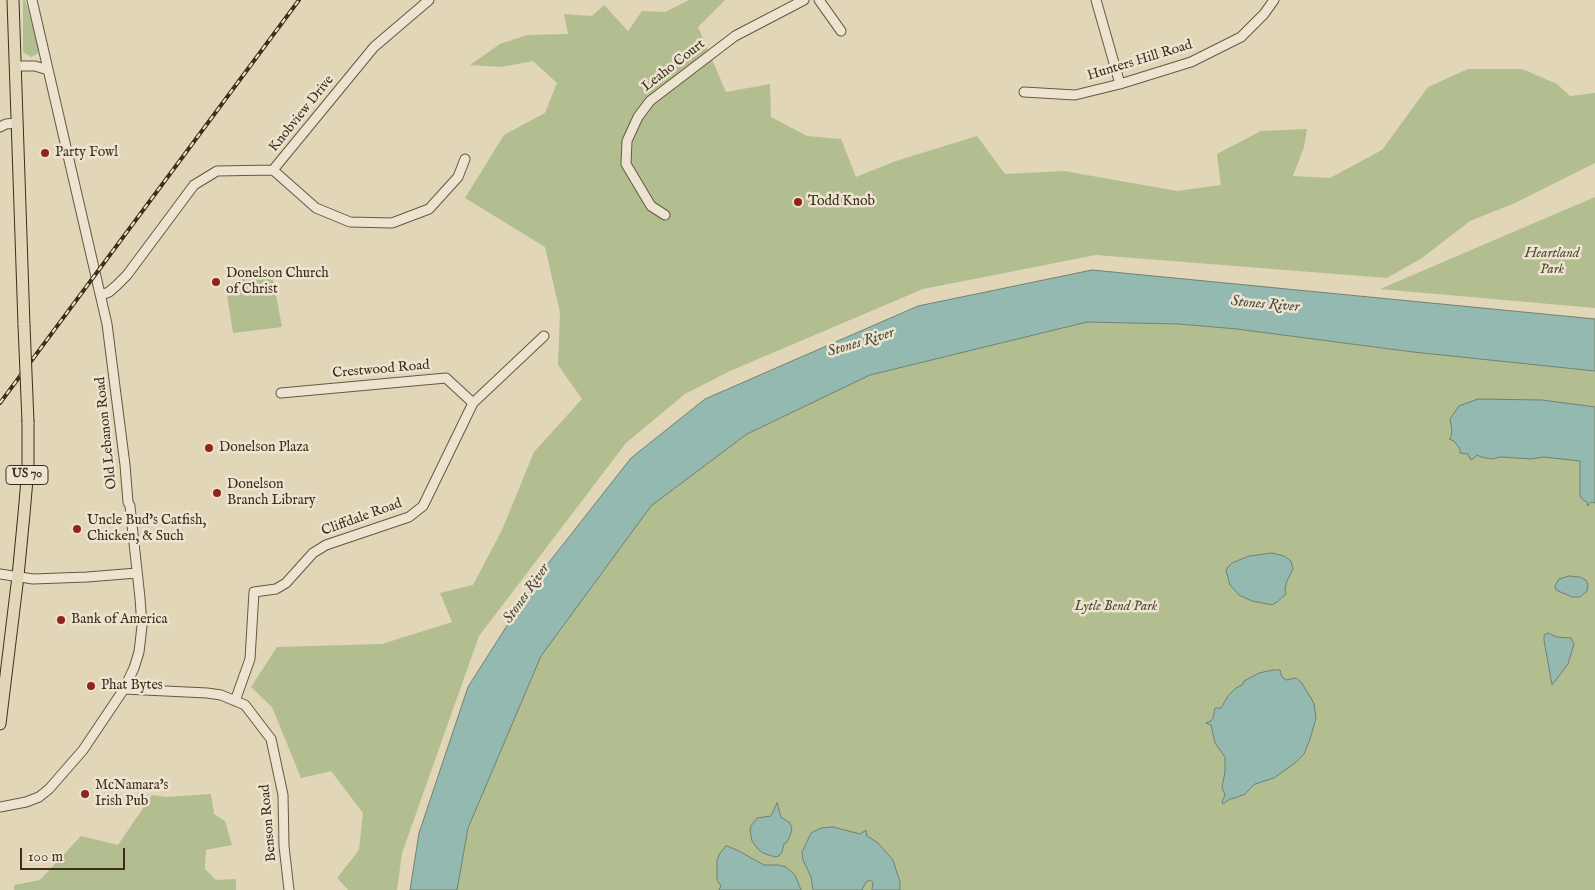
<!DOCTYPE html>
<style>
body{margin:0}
#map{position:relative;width:1595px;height:890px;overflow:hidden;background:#e1d6b7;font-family:"IM FELL English",serif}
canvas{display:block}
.scale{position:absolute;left:20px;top:848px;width:105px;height:22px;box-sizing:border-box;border:2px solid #3d2e1c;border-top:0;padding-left:6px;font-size:15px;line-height:18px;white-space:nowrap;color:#3d2e1c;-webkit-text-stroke:4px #ece4d0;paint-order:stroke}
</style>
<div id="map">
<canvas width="1595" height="890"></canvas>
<div class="scale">100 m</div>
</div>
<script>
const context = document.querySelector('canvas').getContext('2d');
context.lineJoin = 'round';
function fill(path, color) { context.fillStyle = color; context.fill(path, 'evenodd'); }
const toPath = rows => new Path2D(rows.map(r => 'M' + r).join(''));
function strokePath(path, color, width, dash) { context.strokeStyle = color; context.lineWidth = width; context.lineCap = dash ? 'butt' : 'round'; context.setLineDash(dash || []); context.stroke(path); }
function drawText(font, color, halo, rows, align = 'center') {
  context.font = font + ' "IM FELL English",serif'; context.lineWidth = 5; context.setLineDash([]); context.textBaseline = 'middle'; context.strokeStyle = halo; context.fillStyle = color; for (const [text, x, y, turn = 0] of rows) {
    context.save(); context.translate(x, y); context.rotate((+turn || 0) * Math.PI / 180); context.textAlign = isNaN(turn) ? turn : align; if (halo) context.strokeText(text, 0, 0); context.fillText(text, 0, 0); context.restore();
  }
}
fill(toPath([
 [23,0,25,0,39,47,39,50,37,54,31,57,23,52],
 [689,0,725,0,698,27,726,92,770,84,771,117,807,136,841,139,856,177,896,161,977,136,1005,174,1064,171,1177,191,1221,185,1217,154,1261,131,1307,129,1304,147,1293,176,1330,178,1382,150,1428,87,1468,69,1522,69,1557,84,1570,96,1595,93,1595,163,1515,203,1470,221,1422,258,1387,278,1096,255,923,289,730,371,685,394,626,443,479,636,402,853,397,890,348,890,337,878,359,850,363,813,331,771,301,778,272,707,251,687,277,647,382,644,452,622,440,593,473,585,502,530,534,452,582,399,558,365,560,312,545,247,465,198,504,135,545,113,557,83,533,61,501,67,470,65,500,44,527,35,568,34,564,14,592,16,604,5,628,31,642,11,665,12],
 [1595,197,1595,308,1380,289],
 [272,274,282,327,233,333,226,288,236,281,244,278],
 [1087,322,1179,324,1237,329,1413,352,1595,371,1595,890,415,890,605,512,889,350],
 [211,794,214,814,225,821,232,845,206,850,205,869,216,880,236,879,236,890,14,890,14,885,40,880,81,836,118,845,152,795,166,797]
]), '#b2be8f');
const water = toPath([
 [1092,270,1595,319,1595,371,1413,352,1237,329,1179,324,1087,322,870,375,747,434,651,506,541,656,468,828,457,890,410,890,419,833,468,687,539,575,631,458,705,399,918,306,1092,270],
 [1478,399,1542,400,1595,407,1595,503,1591,502,1588,506,1587,502,1583,500,1580,496,1580,461,1543,457,1532,459,1500,457,1492,459,1481,457,1477,455,1472,460,1470,459,1468,454,1460,453,1460,449,1454,441,1449,439,1451,437,1452,430,1450,419,1459,406,1478,399],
 [1272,553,1284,556,1291,561,1293,569,1287,581,1285,589,1286,594,1277,602,1272,605,1252,601,1239,595,1230,585,1226,570,1228,567,1232,563,1249,556,1272,553],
 [1569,576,1580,577,1586,580,1588,585,1587,591,1580,597,1572,597,1556,590,1555,586,1559,579,1569,576],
 [1548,633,1557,637,1571,638,1574,644,1568,664,1552,685,1544,640,1544,635,1548,633],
 [1273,670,1280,670,1282,677,1286,680,1296,678,1301,682,1311,698,1314,704,1316,718,1310,739,1304,754,1295,763,1274,778,1255,784,1245,794,1235,798,1230,799,1223,804,1222,802,1225,795,1222,787,1225,772,1225,757,1215,743,1211,725,1206,723,1211,721,1213,718,1215,708,1221,708,1228,696,1236,688,1242,685,1244,681,1259,673,1273,670],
 [777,803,781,817,790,823,792,829,790,836,786,843,784,844,782,852,779,856,775,857,763,853,758,849,752,841,750,830,751,826,757,818,771,816,777,803],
 [833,827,860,834,866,830,867,836,877,842,893,860,900,882,900,890,872,890,873,882,870,880,866,882,862,890,813,890,811,877,803,860,802,852,811,833,821,828,833,827],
 [726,846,727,846,737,850,764,865,778,865,786,867,795,875,801,890,719,890,721,886,717,880,717,860,720,853,726,846]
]);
fill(water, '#94b9b0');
strokePath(water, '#718175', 1);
const minor = toPath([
 [819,0,841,31],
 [1096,0,1120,84],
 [15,66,35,66,48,70],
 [1024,92,1075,95,1120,84,1191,62,1241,37,1264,14,1274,0],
 [0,127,6,124,16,123],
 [273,170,316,208,350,222,392,223,429,209,458,177,465,159],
 [665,215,651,206,626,164,627,141,638,117,650,101,735,36,804,0],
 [101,295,109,292,117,285,127,275,194,185,217,171,273,170,374,47,429,0],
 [281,393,446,378,473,403],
 [0,574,33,579,87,577,137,573],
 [124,689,207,693,221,695,245,705,271,739,283,795,284,846,289,890],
 [235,701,250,659,254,592,276,589,286,583,313,553,326,545,409,517,423,506,473,403,544,336],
 [0,807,26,802,39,797,49,789,83,750,124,689,134,668,139,652,142,626,140,598,130,506,128,502,125,465,107,324,32,0]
]);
const major = toPath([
 [13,0,24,325],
 [0,724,18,576,24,514,28,468,28,422]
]);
strokePath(minor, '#665843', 11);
strokePath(major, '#3d2e1c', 13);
strokePath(minor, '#ece4d0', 9);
strokePath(major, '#e1d6b7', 11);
const rail = toPath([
 [0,403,299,0]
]);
strokePath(rail, '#3d2e1c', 4);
strokePath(rail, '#ece4d0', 2, [5.5]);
const majorBridge = toPath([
 [24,325,28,422]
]);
strokePath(majorBridge, '#3d2e1c', 13, []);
strokePath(majorBridge, '#e1d6b7', 11);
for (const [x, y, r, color] of [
 [45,153,5,"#8f2418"],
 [798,202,5,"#8f2418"],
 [216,282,5,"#8f2418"],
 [209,448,5,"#8f2418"],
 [217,493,5,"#8f2418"],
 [77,529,5,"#8f2418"],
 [61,620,5,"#8f2418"],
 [91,686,5,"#8f2418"],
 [85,794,5,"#8f2418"]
]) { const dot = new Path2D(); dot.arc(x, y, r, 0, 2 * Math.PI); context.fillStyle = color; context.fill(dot); strokePath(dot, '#ece4d0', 2); }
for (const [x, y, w] of [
 [27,475,42]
]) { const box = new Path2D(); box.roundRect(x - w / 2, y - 9.5, w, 19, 4); context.fillStyle = '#ece4d0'; context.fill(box); strokePath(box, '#3d2e1c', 1); }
drawText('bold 12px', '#3d2e1c', null, [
 ["US 70",27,475]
]);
drawText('14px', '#3d2e1c', '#ece4d0', [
 ["Hunters Hill Road",1140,61,-17],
 ["Leaho Court",674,66,-38],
 ["Knobview Drive",302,114,-51],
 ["Crestwood Road",381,370,-5],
 ["Old Lebanon Road",107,433,-96],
 ["Cliffdale Road",362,518,-20],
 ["Benson Road",269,823,-95]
]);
drawText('14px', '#3d2e1c', '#ece4d0', [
 ["Party Fowl",55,153],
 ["Todd Knob",808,202],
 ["Donelson Church",226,274],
 ["of Christ",226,290],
 ["Donelson Plaza",219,448],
 ["Donelson",227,485],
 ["Branch Library",227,501],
 ["Uncle Bud's Catfish,",87,521],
 ["Chicken, & Such",87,537],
 ["Bank of America",71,620],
 ["Phat Bytes",101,686],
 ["McNamara's",95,786],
 ["Irish Pub",95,802]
], 'left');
drawText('italic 14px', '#544b33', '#ece4d0', [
 ["Heartland",1552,254],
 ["Park",1552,270],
 ["Lytle Bend Park",1116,607]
]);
drawText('italic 15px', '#4e4a3a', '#ece4d0', [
 ["Stones River",1265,305,5],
 ["Stones River",861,343,-17],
 ["Stones River",527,594,-55]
]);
</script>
